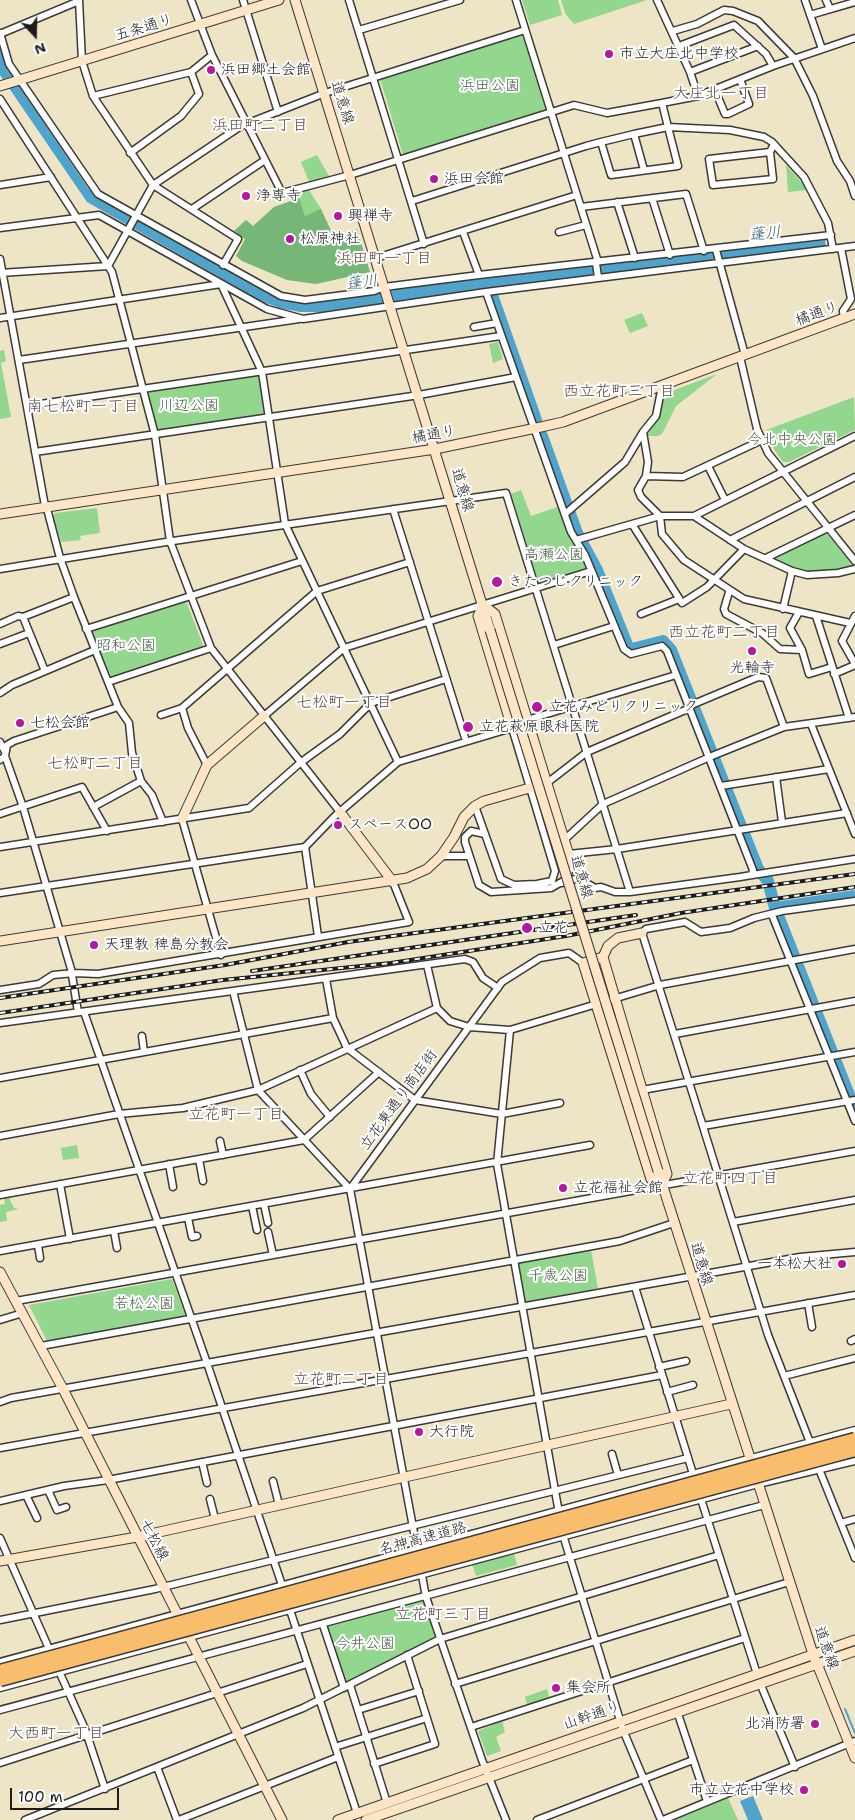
<!DOCTYPE html>
<meta charset="utf-8">
<style>
body{margin:0}
#map{position:relative;width:855px;height:1820px;overflow:hidden;background:#eee4c6;font-family:"Shantell Sans",sans-serif}
canvas{display:block}
.north{position:absolute;left:10px;top:10px;width:50px;height:50px;-webkit-text-stroke:4px #fff;paint-order:stroke;rotate:159deg;font-size:14px;font-weight:700;line-height:20px;text-align:center;color:#1c1c1c}
.north::after{content:'';display:block;margin:auto;width:18px;height:22px;background:#1c1c1c;clip-path:polygon(50% 0,100% 100%,50% 72%,0 100%)}
.scale{position:absolute;left:10px;top:1788px;width:109px;height:22px;box-sizing:border-box;border:2px solid #1c1c1c;border-top:0;padding-left:6px;font-size:15px;line-height:18px;white-space:nowrap;color:#1c1c1c;-webkit-text-stroke:4px #fff;paint-order:stroke}
</style>
<div id="map">
<canvas width="855" height="1820"></canvas>
<div class="north">N</div>
<div class="scale">100 m</div>
</div>
<script>
const context = document.querySelector('canvas').getContext('2d');
context.lineJoin = 'round';
function fill(path, color) { context.fillStyle = color; context.fill(path, 'evenodd'); }
const toPath = rows => new Path2D(rows.map(r => 'M' + r).join(''));
function strokePath(path, color, width, dash) { context.strokeStyle = color; context.lineWidth = width; context.lineCap = dash ? 'butt' : 'round'; context.setLineDash(dash || []); context.stroke(path); }
function drawText(font, color, halo, rows, align = 'center') {
  context.font = font + ' "Shantell Sans","Klee One",sans-serif'; context.lineWidth = 4; context.setLineDash([]); context.textBaseline = 'middle'; context.strokeStyle = halo; context.fillStyle = color; for (const [text, x, y, turn = 0] of rows) {
    context.save(); context.translate(x, y); context.rotate((+turn || 0) * Math.PI / 180); context.textAlign = isNaN(turn) ? turn : align; if (halo) context.strokeText(text, 0, 0); context.fillText(text, 0, 0); context.restore();
  }
}
fill(toPath([
 [522,0,558,0,562,15,530,25],
 [561,0,647,0,574,24,566,15],
 [523,34,547,110,403,155,380,79],
 [317,155,329,176,309,182,301,162],
 [786,165,804,185,807,190,788,192],
 [309,190,321,209,326,223,305,229,292,194],
 [642,313,648,326,630,333,624,320],
 [498,342,503,359,493,363,489,344],
 [4,350,6,361,1,363,11,417,0,419,0,351],
 [717,374,676,406,662,434,658,436,646,436,645,431,659,416,664,394],
 [258,375,260,378,265,413,263,415,160,432,157,430,148,395,151,391],
 [854,397,855,430,789,462,783,462,775,451,766,430],
 [521,490,531,516,560,506,588,568,587,570,541,584,538,582,511,494],
 [97,508,100,533,80,536,81,540,61,542,53,516,55,513],
 [822,533,828,535,854,566,853,568,806,573,776,562,776,556],
 [182,601,187,603,203,645,201,648,115,677,111,676,91,633,93,630],
 [77,1145,79,1158,63,1160,61,1148],
 [8,1196,14,1208,19,1209,6,1212,7,1221,0,1222,0,1205,5,1204,4,1197],
 [591,1250,598,1289,527,1303,525,1301,518,1266,520,1263],
 [172,1279,185,1314,183,1317,47,1341,29,1305],
 [514,1553,517,1565,476,1576,472,1564],
 [423,1600,436,1638,346,1683,326,1627],
 [547,1689,549,1697,527,1705,525,1697],
 [502,1721,505,1732,496,1737,501,1751,487,1756,478,1731],
 [728,1798,738,1820,674,1820,690,1814]
]), '#93d68d');
fill(toPath([
 [299,198,305,216,321,209,335,239,357,229,370,272,316,284,287,280,242,261,236,256,245,239,234,231,246,220,253,226,274,207]
]), '#76b778');
fill(toPath([
 [0,49,12,75,88,188,99,199,280,298,312,302,450,282,825,240,826,247,489,288,321,312,300,312,279,308,261,301,87,202,0,75],
 [753,1796,763,1820,748,1820,740,1801]
]), '#50a4cb');
strokePath(toPath([
 [711,1516,749,1505],
 [845,1709,855,1733]
]), '#50a4cb', 2);
strokePath(toPath([
 [492,295,536,420],
 [542,436,577,533,597,570,628,647,632,649,663,641,671,650,758,869,768,881,775,908,855,896],
 [775,908,855,1110]
]), '#50a4cb', 12);
const street = toPath([
 [79,0,82,61,93,96,153,185,238,239,223,265],
 [191,0,212,55,282,193,350,175,574,105,607,113,662,103],
 [243,0,278,112],
 [349,0,424,244],
 [516,0,598,262],
 [657,0,690,72,698,96,662,103,668,127,730,130,764,137,772,142,804,177,828,223,833,249],
 [805,0,822,49],
 [826,0,830,9],
 [810,15,855,2],
 [359,30,460,0],
 [673,31,697,24,724,10,733,11,758,21,794,58,813,96,837,161,850,181,855,196],
 [0,33,9,64,98,194,281,296,305,300,374,291,384,287,479,275,831,235],
 [0,34,79,1],
 [679,46,734,25,766,54,773,66],
 [690,72,758,46],
 [715,90,725,114,728,114,749,104,740,79],
 [93,96,191,72,212,55],
 [698,96,773,66,855,38],
 [0,99,112,272,155,435,170,541,211,648,340,812],
 [634,134,644,170],
 [770,152,709,159,713,185,773,179,770,152,774,144],
 [130,153,181,116,199,94,191,72],
 [0,185,51,177],
 [652,198,670,255],
 [412,201,586,146,601,142,634,134,668,127,678,166,611,175,601,142],
 [617,202,635,258],
 [581,207,686,194,704,251],
 [192,209,265,160],
 [0,228,99,215,267,309,303,319,486,292,855,246],
 [463,232,479,275],
 [559,232,586,225],
 [841,248,851,299,843,311,844,319],
 [716,250,745,355],
 [376,258,577,195],
 [0,259,45,506],
 [596,263,598,277],
 [0,273,108,266,153,185,241,126,325,93,525,30],
 [486,292,571,532,585,555,624,649,631,654,662,646,667,651,753,870,752,875,740,877,630,892,615,892,601,887,595,888,578,878,562,883],
 [0,318,221,284,262,372,285,524,398,762],
 [474,327,497,323],
 [740,357,757,429,768,453,855,561],
 [19,360,299,319],
 [27,406,501,336],
 [643,432,648,462,646,476,638,490,641,497,660,516,662,534,684,560,744,599,850,623],
 [35,452,419,395,516,377],
 [708,466,725,500],
 [646,476,683,477,762,440],
 [393,509,466,741],
 [565,514,625,462,643,432,656,416,662,386],
 [694,516,855,436],
 [632,524,682,603,707,587,744,549],
 [576,540,660,516,694,516,744,549,792,571,807,575,838,573,855,569],
 [730,540,855,477],
 [766,558,855,515],
 [0,569,166,542,506,493,630,892],
 [729,592,724,609,726,614,762,633,780,649,802,650],
 [783,609,792,571],
 [799,612,790,628,802,650,809,674,832,667],
 [641,614,679,599],
 [816,616,849,718],
 [855,616,842,641,855,664],
 [23,617,74,597],
 [0,624,18,616,23,617,45,671],
 [86,629,302,561],
 [0,644,29,633],
 [554,645,614,626],
 [834,674,855,665],
 [108,682,211,648],
 [0,693,12,685,95,650],
 [689,706,758,677,766,678,784,727],
 [118,707,129,723,132,753,141,781,152,795,163,822],
 [161,715,182,708],
 [264,716,344,648,591,571],
 [527,720,676,675],
 [811,724,855,834],
 [0,742,5,752],
 [5,756,23,807,71,969,78,1012],
 [0,760,5,756,7,745,14,741,118,707,74,597,60,558,46,505],
 [207,765,188,728,182,708,317,591,410,562],
 [776,777,782,822],
 [547,783,587,752,690,708],
 [721,786,829,769],
 [93,807,141,781],
 [0,814,82,787,107,831],
 [182,819,221,955],
 [485,834,471,831,465,837,465,842,479,885,491,892,551,888,565,880,572,865],
 [562,842,603,804,712,756,784,727,855,717],
 [0,847,249,808,300,763,340,734,371,703,446,679],
 [305,847,318,936],
 [569,854,617,849,847,813],
 [441,856,469,856],
 [752,875,855,859],
 [0,893,305,847,335,816,398,762,512,728,555,871,552,881,537,884,514,885,501,879,475,806],
 [772,915,855,1121],
 [427,965,437,1008,450,1021,469,1027,510,1030,660,985,855,949],
 [326,979,333,1018,347,1048,415,1100,502,1114,560,1103],
 [0,990,39,984,53,975,74,973,98,974,409,922,393,882],
 [233,991,258,1090,350,1189,426,1597,482,1760,506,1820],
 [84,1012,207,1363,283,1588],
 [0,1023,465,959,473,962,483,978,498,988],
 [510,1030,497,1164,559,1513],
 [675,1034,855,1001],
 [142,1036,144,1052],
 [300,1070,311,1094,330,1117],
 [0,1078,333,1018],
 [642,1090,855,1052],
 [699,1114,642,933,646,929,685,922,701,932,730,928,754,918,782,911,855,901],
 [700,1117,768,1335,811,1445],
 [703,1126,855,1100],
 [0,1136,119,1114,183,1108,258,1090,437,1008],
 [220,1141,223,1155],
 [199,1159,203,1181],
 [169,1164,173,1187],
 [60,1184,70,1239],
 [350,1189,502,982,540,958,569,953,583,963],
 [0,1195,304,1140,379,1072],
 [264,1204,268,1223],
 [252,1206,257,1230],
 [188,1218,192,1237,197,1236],
 [733,1222,855,1200],
 [114,1231,117,1248],
 [268,1232,273,1255],
 [38,1245,40,1258],
 [0,1251,590,1145],
 [635,1287,694,1477],
 [16,1301,855,1151],
 [808,1303,812,1327],
 [0,1320,23,1313],
 [851,1341,855,1339],
 [41,1346,620,1241,674,1223],
 [659,1367,686,1361],
 [784,1376,855,1358],
 [667,1392,693,1385],
 [0,1402,11,1398,800,1257,855,1252],
 [0,1448,855,1295],
 [612,1454,618,1475],
 [202,1462,207,1483],
 [819,1469,855,1558],
 [273,1481,279,1505],
 [48,1490,57,1510,66,1507],
 [26,1495,37,1518],
 [700,1496,757,1674],
 [210,1499,215,1519],
 [0,1501,64,1486,108,1480,662,1375],
 [841,1523,855,1519],
 [563,1535,623,1730,661,1820],
 [0,1538,50,1651],
 [289,1607,357,1813],
 [0,1620,155,1589,688,1458],
 [323,1625,344,1688],
 [0,1662,855,1430],
 [58,1669,85,1729,105,1789],
 [760,1683,795,1767],
 [455,1684,789,1582],
 [350,1685,387,1803],
 [0,1688,758,1484,855,1461],
 [0,1710,764,1505],
 [358,1710,419,1691],
 [677,1711,707,1801],
 [471,1727,745,1638],
 [335,1747,427,1718],
 [0,1763,307,1664],
 [374,1764,435,1744,407,1655],
 [157,1767,177,1820],
 [25,1820,303,1708,440,1639,719,1555],
 [179,1820,338,1757],
 [537,1820,693,1760],
 [663,1820,855,1741]
]);
const secondary = toPath([
 [295,0,490,630],
 [0,86,279,0],
 [0,514,435,449,541,427,563,422,855,314],
 [483,605,495,614,572,865],
 [483,605,478,616,512,728],
 [340,812,393,882],
 [182,819,207,765,264,716],
 [642,933,618,938,608,946,603,957,583,963,651,1179,662,1185],
 [0,941,407,878,427,869,441,856,454,837,464,817,475,806,484,801,547,783],
 [603,957,667,1174,662,1185],
 [658,1171,813,1654,855,1758],
 [0,1272,63,1389,282,1820],
 [0,1561,137,1537,731,1404],
 [338,1820,855,1640],
 [366,1820,855,1651]
]);
strokePath(street, '#3c3a36', 9);
strokePath(secondary, '#3c3a36', 11);
strokePath(street, '#fff', 6);
strokePath(secondary, '#fde5c5', 9);
const rail = toPath([
 [252,971,636,915],
 [0,998,225,965,348,942,855,874],
 [0,1013,223,980,391,963,566,936,681,913,855,887]
]);
strokePath(rail, '#1c1c1c', 4);
strokePath(rail, '#fff', 2, [5.5]);
const secondaryBridge = toPath([
 [490,630,658,1171]
]);
const highwayBridge = toPath([
 [0,1671,855,1439],
 [0,1680,855,1450]
]);
strokePath(secondaryBridge, '#3c3a36', 11, []);
strokePath(highwayBridge, '#3c3a36', 15, []);
strokePath(secondaryBridge, '#fde5c5', 9);
strokePath(highwayBridge, '#f9be6d', 12);
for (const [x, y, r, color] of [
 [609,54,5,"#b5179e"],
 [211,70,5,"#b5179e"],
 [434,179,5,"#b5179e"],
 [246,196,5,"#b5179e"],
 [338,216,5,"#b5179e"],
 [290,239,5,"#b5179e"],
 [497,582,6,"#b5179e"],
 [752,651,5,"#b5179e"],
 [537,707,6,"#b5179e"],
 [20,723,5,"#b5179e"],
 [468,727,6,"#b5179e"],
 [338,825,5,"#b5179e"],
 [527,928,6,"#b5179e"],
 [94,945,5,"#b5179e"],
 [563,1188,5,"#b5179e"],
 [842,1264,5,"#b5179e"],
 [419,1432,5,"#b5179e"],
 [556,1688,5,"#b5179e"],
 [815,1724,5,"#b5179e"],
 [804,1790,5,"#b5179e"]
]) { const dot = new Path2D(); dot.arc(x, y, r, 0, 2 * Math.PI); context.fillStyle = color; context.fill(dot); strokePath(dot, '#fff', 2); }
drawText('15px', '#1c1c1c', '#fff', [
 ["五条通り",144,28,-17],
 ["道意線",342,103,72],
 ["橘通り",817,314,-20],
 ["橘通り",434,435,-10],
 ["道意線",462,490,73],
 ["道意線",581,877,73],
 ["立花東通り商店街",399,1100,-54],
 ["道意線",701,1264,73],
 ["名神高速道路",423,1539,-15],
 ["七松線",154,1540,63],
 ["道意線",826,1648,70],
 ["山幹通り",592,1716,-19]
]);
drawText('15px', '#1c1c1c', '#fff', [
 ["市立大庄北中学校",619,54],
 ["浜田郷土会館",221,70],
 ["浜田会館",444,179],
 ["浄専寺",256,196],
 ["興禅寺",348,216],
 ["松原神社",300,239],
 ["きたつじクリニック",508,582],
 ["光輪寺",752,668,"center"],
 ["立花みどりクリニック",548,707],
 ["七松会館",30,723],
 ["立花萩原眼科医院",479,727],
 ["スペース○○",348,825],
 ["立花",538,928],
 ["天理教 稗島分教会",104,945],
 ["立花福祉会館",573,1188],
 ["一本松大社",832,1264,"right"],
 ["大行院",429,1432],
 ["集会所",566,1688],
 ["北消防署",805,1724,"right"],
 ["市立立花中学校",794,1790,"right"]
], 'left');
drawText('15px', '#465d44', '#fff', [
 ["浜田公園",490,86],
 ["川辺公園",189,406],
 ["今北中央公園",792,440],
 ["高瀬公園",554,555],
 ["昭和公園",126,646],
 ["千歳公園",558,1276],
 ["若松公園",144,1304],
 ["今井公園",365,1644]
]);
drawText('16px', '#5b4a42', '#fff', [
 ["大庄北一丁目",721,94],
 ["浜田町二丁目",260,126],
 ["浜田町一丁目",384,259],
 ["西立花町三丁目",619,392],
 ["南七松町一丁目",83,407],
 ["西立花町二丁目",724,633],
 ["七松町一丁目",344,703],
 ["七松町二丁目",95,764],
 ["立花町一丁目",236,1115],
 ["立花町四丁目",730,1179],
 ["立花町二丁目",341,1380],
 ["立花町三丁目",443,1615],
 ["大西町一丁目",56,1734]
]);
drawText('italic 16px', '#366074', '#fff', [
 ["蓬川",765,234,-6],
 ["蓬川",362,283,-8]
]);
</script>
